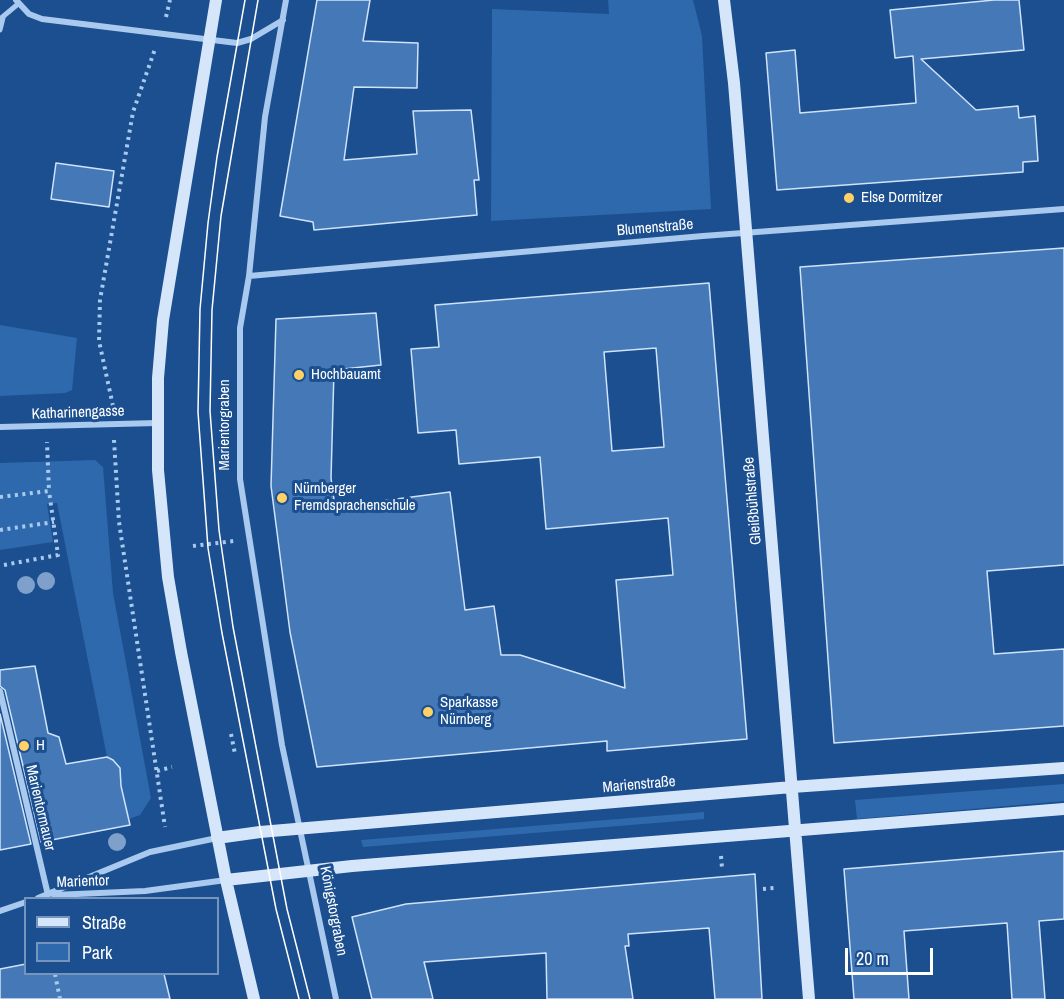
<!DOCTYPE html>
<meta charset="utf-8">
<style>
body{margin:0}
#map{position:relative;width:1064px;height:999px;overflow:hidden;background:#1b4f8f;font-family:"Archivo Narrow",sans-serif}
canvas{display:block}
.legend{position:absolute;left:24px;top:897px;width:195px;height:78px;box-sizing:border-box;background:#1b4f8f;border:2px solid #7695bc;margin:0;padding:8px 10px;list-style:none;font-size:18px;color:#fff}
.legend li{display:flex;align-items:center;gap:12px;height:30px}
.legend b{width:30px;border:2px solid #7695bc}
.scale{position:absolute;left:845px;top:948px;width:88px;height:27px;box-sizing:border-box;border:3px solid #fff;border-top:0;padding-left:8px;font-size:18px;line-height:21px;white-space:nowrap;color:#fff;-webkit-text-stroke:4px #1b4f8f;paint-order:stroke}
</style>
<div id="map">
<canvas width="1064" height="999"></canvas>
<ul class="legend">
<li><b style="height:8px;background:#d6e6fa"></b>Straße</li>
<li><b style="height:16px;background:#2e69ad"></b>Park</li>
</ul>
<div class="scale">20 m</div>
</div>
<script>
const context = document.querySelector('canvas').getContext('2d');
context.lineJoin = 'round';
function fill(path, color) { context.fillStyle = color; context.fill(path, 'evenodd'); }
const toPath = rows => new Path2D(rows.map(r => 'M' + r).join(''));
function strokePath(path, color, width, dash) { context.strokeStyle = color; context.lineWidth = width; context.lineCap = dash ? 'butt' : 'round'; context.setLineDash(dash || []); context.stroke(path); }
function drawText(font, color, halo, rows, align = 'center') {
  context.font = font + ' "Archivo Narrow",sans-serif'; context.lineWidth = 6; context.setLineDash([]); context.textBaseline = 'middle'; context.strokeStyle = halo; context.fillStyle = color; for (const [text, x, y, turn = 0] of rows) {
    context.save(); context.translate(x, y); context.rotate((+turn || 0) * Math.PI / 180); context.textAlign = isNaN(turn) ? turn : align; if (halo) context.strokeText(text, 0, 0); context.fillText(text, 0, 0); context.restore();
  }
}
fill(toPath([
 [608,0,693,0,702,36,711,209,491,221,492,9,609,14],
 [0,325,77,338,72,390,65,393,0,396],
 [95,460,103,467,113,593,151,798,140,815,129,819,121,786,120,768,107,757,57,503,47,504,53,542,0,550,0,463],
 [1064,784,1064,801,857,819,855,800],
 [704,812,704,819,363,847,361,840]
]), '#2e69ad');
const building = toPath([
 [317,0,370,0,363,41,418,43,417,88,354,87,344,160,417,154,413,111,471,110,479,180,474,180,477,215,314,230,313,222,280,216,317,0],
 [994,0,1019,0,1024,50,921,59,976,110,1018,106,1019,118,1035,116,1038,161,1023,162,1023,172,777,190,766,53,795,50,800,113,916,103,913,56,895,58,890,10,994,0],
 [56,163,114,171,109,207,51,199,56,163],
 [1064,248,1064,565,987,571,994,654,1064,649,1064,726,834,743,800,267,1064,248],
 [709,283,747,739,607,751,607,741,317,767,290,632,271,486,276,319,376,313,381,365,334,370,331,478,335,507,450,492,465,610,494,606,501,655,520,655,625,688,616,580,673,575,668,518,546,529,540,457,459,464,456,430,418,433,411,349,439,347,435,305,709,283],
 [656,348,664,447,612,451,604,352,656,348],
 [35,666,48,733,59,737,66,764,107,757,113,760,120,768,121,786,130,825,41,842,5,690,0,686,0,670,35,666],
 [0,714,31,844,0,850,0,714],
 [1064,851,1064,919,1039,921,1045,999,1012,999,1007,923,904,931,909,999,854,999,844,869,1064,851],
 [755,874,762,999,715,999,709,928,628,934,629,946,625,946,633,999,547,999,546,953,424,962,433,999,372,999,352,917,406,904,755,874],
 [26,964,26,974,164,974,170,999,0,999,0,969,26,964]
]);
fill(building, '#4478b7');
strokePath(building, '#cfe3fa', 1.5);
strokePath(toPath([
 [166,17,170,0],
 [113,406,99,341,100,300,133,112,155,49],
 [114,440,119,522,165,827],
 [0,497,49,491,47,442],
 [0,530,54,522],
 [193,546,234,541],
 [4,565,58,555,49,491],
 [231,734,235,754],
 [157,771,172,767],
 [721,856,722,868],
 [763,889,774,888],
 [55,974,60,999]
]), '#a9c9ee', 4, [3, 4.5]);
strokePath(toPath([
 [0,19,18,4],
 [0,30,3,18]
]), '#a9c9ee', 5);
strokePath(toPath([
 [16,0,29,14,42,19,237,43,251,39,283,20],
 [286,0,265,117,249,276,240,328,240,479,282,745,336,999],
 [249,276,703,236,1064,209],
 [0,427,157,423],
 [0,691,48,895],
 [54,895,145,891,226,880],
 [38,898,150,852,217,838],
 [0,911,26,902]
]), '#a9c9ee', 6);
strokePath(toPath([
 [216,0,163,320,158,378,158,470,168,577,181,652,226,880,254,999],
 [724,0,734,83,809,999],
 [217,838,260,832,792,787,1064,768],
 [226,880,352,866,1064,809]
]), '#d6e6fa', 12);
strokePath(toPath([
 [245,0,217,157,208,223,200,309,198,412,208,548,222,633,276,909,299,999],
 [258,0,221,216,212,310,210,411,219,530,233,627,287,909,310,999]
]), '#fff', 1.5);
context.fillStyle = '#7ea0ca';
for (const [x, y] of [
 [46,581],
 [26,585],
 [117,842]
]) { context.beginPath(); context.arc(x, y, 9, 0, 2 * Math.PI); context.fill(); }
for (const [x, y, r, color] of [
 [849,198,6,"#ffd166"],
 [299,375,6,"#ffd166"],
 [282,498,6,"#ffd166"],
 [428,712,6,"#ffd166"],
 [24,746,6,"#ffd166"]
]) { const dot = new Path2D(); dot.arc(x, y, r, 0, 2 * Math.PI); context.fillStyle = color; context.fill(dot); strokePath(dot, '#1b4f8f', 2); }
drawText('15px', '#fff', '#1b4f8f', [
 ["Else Dormitzer",861,198],
 ["Hochbauamt",311,375],
 ["Nürnberger",294,489],
 ["Fremdsprachenschule",294,506],
 ["Sparkasse",440,703],
 ["Nürnberg",440,720],
 ["H",36,746]
], 'left');
drawText('15px', '#fff', '#1b4f8f', [
 ["Blumenstraße",655,228,-5],
 ["Katharinengasse",78,413,-2],
 ["Marientorgraben",225,425,-90],
 ["Gleißbühlstraße",753,501,-95],
 ["Marienstraße",639,785,-5],
 ["Marientormauer",40,808,77],
 ["Marientor",83,882,-2],
 ["Königstorgraben",333,911,79]
]);
</script>
